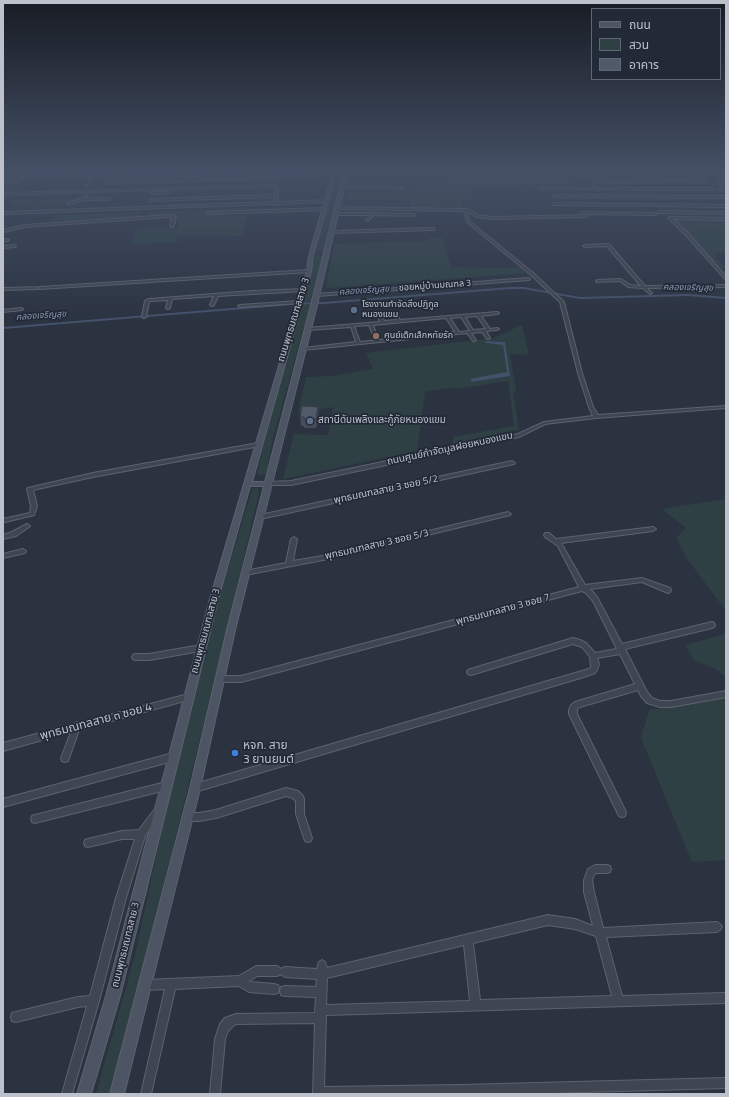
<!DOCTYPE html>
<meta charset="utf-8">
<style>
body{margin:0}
#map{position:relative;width:729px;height:1097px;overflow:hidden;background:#2b3341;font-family:"Titillium Web","Noto Sans Thai",sans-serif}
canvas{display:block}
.frame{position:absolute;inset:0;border:4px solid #bcc1cb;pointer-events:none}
.legend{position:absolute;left:591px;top:8px;width:130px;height:72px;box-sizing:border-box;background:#232a37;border:1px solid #606672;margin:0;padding:5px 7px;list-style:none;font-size:12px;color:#bcc1cb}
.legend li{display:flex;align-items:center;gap:8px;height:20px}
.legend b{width:20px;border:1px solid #606672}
</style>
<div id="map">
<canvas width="729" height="1097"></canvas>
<div class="frame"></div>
<ul class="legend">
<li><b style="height:5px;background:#4d5464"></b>ถนน</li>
<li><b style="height:11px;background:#2e4043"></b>สวน</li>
<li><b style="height:11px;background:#515a69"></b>อาคาร</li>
</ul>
</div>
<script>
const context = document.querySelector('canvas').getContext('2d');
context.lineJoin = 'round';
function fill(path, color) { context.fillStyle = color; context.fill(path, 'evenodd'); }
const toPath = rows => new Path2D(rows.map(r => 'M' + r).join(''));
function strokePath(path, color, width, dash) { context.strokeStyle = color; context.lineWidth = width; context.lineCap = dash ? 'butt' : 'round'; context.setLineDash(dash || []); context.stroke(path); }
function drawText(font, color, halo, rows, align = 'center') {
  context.font = font + ' "Titillium Web","Noto Sans Thai",sans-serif'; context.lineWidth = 3.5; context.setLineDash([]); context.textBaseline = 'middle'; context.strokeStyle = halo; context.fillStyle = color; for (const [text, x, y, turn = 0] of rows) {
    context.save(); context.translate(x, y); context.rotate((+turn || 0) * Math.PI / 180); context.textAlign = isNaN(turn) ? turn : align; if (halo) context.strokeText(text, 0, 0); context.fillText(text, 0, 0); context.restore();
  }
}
fill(toPath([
 [337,171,344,171,324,252,316,252],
 [447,171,521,171,522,175,551,175,549,172,533,171,707,171,709,176,646,177,563,184,473,186,475,197,471,200,462,200,463,208,410,208,410,200,346,200,348,191,412,192,412,189,419,189,413,183,447,183],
 [68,199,64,207,25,208,26,205,11,206,14,200],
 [241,208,241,211,223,213,223,217,248,215,242,236,178,237,177,242,132,244,135,229,168,227,167,229,178,228,178,215,150,216,150,212],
 [140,212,140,217,51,222,54,215],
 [665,215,726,218,726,253,718,253,715,254,717,257,714,257,725,266,722,269,726,272,726,281],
 [428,238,443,238,451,267,521,268,525,273,326,288,334,244,428,241],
 [320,254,322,255,310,302,301,302,316,255],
 [301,304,310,305,273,438,266,474,259,475,257,474,273,408],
 [519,326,522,326,529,355,510,354,516,391,513,392,519,430,453,444,453,437,514,426,508,381,455,389,455,387,425,392,417,451,283,479,294,434,328,435,333,407,298,413,306,377,332,376,373,369,366,353,494,338],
 [483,341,505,342,510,376,472,382,507,372,503,344,486,343],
 [255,488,258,488,259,492,230,617,157,912,109,1094,96,1094,135,955,167,807,219,598,252,490],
 [726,499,726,611,688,560,676,538,686,528,662,509],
 [726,634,726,677,716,669,694,660,685,645],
 [726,698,726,860,692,862,641,738,649,710]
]), '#2e4043');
fill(toPath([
 [483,341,505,342,510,376,472,382,470,379,507,372,503,345,486,343]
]), '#44516a');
fill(toPath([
 [510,287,524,287,580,297,688,294,726,297,726,299,688,296,580,299,524,289,510,289,324,304,292,305,3,329,3,327,292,303,324,302,510,287]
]), '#44516a');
const minor = toPath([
 [30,171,39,173,38,174,30,173,18,177,17,176,30,171],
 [85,171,102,171,101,172,85,171],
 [203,171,209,173,315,171,314,177,308,178,107,184,106,183,109,177,94,177,87,186,86,185,91,177,3,179,3,177,197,174,203,171],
 [313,172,312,175,308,176,109,182,111,177,198,176,203,177,209,175,313,172],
 [203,173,206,174,203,175,200,175,203,173],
 [713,173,726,174,726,176,712,175,713,173],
 [632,180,707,180,708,181,707,182,632,182,631,183,595,183,598,188,637,188,636,190,599,189,598,191,596,189,540,189,539,188,540,187,595,188,592,181,632,181,632,180],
 [716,180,726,181,726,183,717,182,716,180],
 [17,181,18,183,3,184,3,182,17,181],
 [275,185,278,188,278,202,327,200,328,201,327,202,277,204,276,205,275,204,3,214,3,212,275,202,275,197,150,201,149,200,150,199,275,195,276,188,274,187,90,192,86,198,109,198,110,199,109,200,84,200,68,205,67,203,83,198,87,192,3,195,3,193,275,185],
 [342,186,403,187,404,188,403,189,341,188,342,186],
 [639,188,712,188,713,189,712,190,638,190,639,188],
 [719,188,726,188,726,190,718,190,719,188],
 [152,192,168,192,169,193,168,194,151,194,152,192],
 [552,195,726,196,726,198,553,197,552,195],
 [553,203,648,204,649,205,648,206,552,205,553,203],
 [651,204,726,205,726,207,652,206,651,204],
 [336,207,465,209,471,210,478,215,492,217,587,215,586,217,492,219,476,217,469,212,467,212,469,221,532,272,564,302,582,373,593,407,598,415,726,406,726,408,596,418,545,424,519,437,291,485,266,485,265,484,268,482,291,481,518,434,544,422,593,416,589,407,578,373,560,302,530,274,467,222,464,211,337,209,336,207],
 [324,208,325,210,208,214,206,213,208,212,324,208],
 [658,211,726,212,726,214,659,213,658,211],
 [582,212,655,213,657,214,655,215,581,214,582,212],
 [336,213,374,213,413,214,415,215,413,216,374,215,368,221,366,220,371,215,335,215,336,213],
 [170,215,176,217,174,226,172,227,170,226,172,218,170,217,25,227,3,232,3,230,25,225,170,215],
 [670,217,726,218,726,220,673,219,688,233,726,277,726,280,686,235,669,219,670,217],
 [433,228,434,228,434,230,331,233,329,232,331,231,433,228],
 [7,239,9,240,8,241,3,242,3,240,7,239],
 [609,244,645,286,726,285,726,287,647,288,652,293,650,294,643,288,628,287,620,281,597,282,596,281,598,280,621,279,630,285,641,286,607,246,585,247,583,246,585,245,609,244],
 [14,245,16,246,15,247,3,248,3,246,14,245],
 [309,270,310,270,310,272,40,289,38,288,40,287,309,270],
 [528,278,530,279,529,280,317,296,315,295,317,294,528,278],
 [36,287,38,288,37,289,3,290,3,288,36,287],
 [303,289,304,289,304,291,218,296,214,305,212,306,210,305,214,296,172,299,170,308,168,309,166,308,168,300,150,301,149,302,146,317,144,318,142,317,145,301,149,299,252,291,303,289],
 [299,301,300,301,300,303,240,307,238,306,240,305,299,301],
 [21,308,23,309,22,310,3,312,3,310,21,308],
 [394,312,396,312,400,320,497,312,499,313,498,314,481,316,490,329,497,328,499,329,497,330,486,331,490,338,488,339,487,339,482,332,471,333,476,340,474,341,473,341,467,333,303,350,301,349,303,348,356,342,351,327,308,330,307,330,307,328,380,322,377,314,379,313,381,314,384,321,397,320,393,313,394,312],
 [477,316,486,329,473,330,465,317,477,316],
 [461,317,470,331,459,332,450,318,461,317],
 [446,318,455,332,360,342,354,326,369,325,372,333,374,334,376,333,373,325,446,318],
 [258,443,261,445,260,446,93,477,33,490,37,506,34,515,5,522,3,521,3,519,30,513,31,506,27,489,28,488,93,473,258,443],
 [512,461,515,463,514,464,260,519,257,517,260,515,512,461],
 [508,512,511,514,510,515,328,559,245,575,243,575,242,573,243,571,245,571,286,563,291,539,294,537,297,539,293,561,328,555,508,512],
 [27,524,30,526,29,527,16,536,3,539,3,535,12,532,27,524],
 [653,527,656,529,653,531,561,543,585,585,642,578,670,588,671,590,670,592,668,593,642,582,590,589,597,597,622,644,712,622,714,623,715,625,714,627,712,628,625,649,647,692,652,698,660,701,671,701,726,691,726,697,671,707,660,707,647,703,641,696,638,690,580,707,577,709,577,714,625,810,626,813,625,816,622,817,619,816,569,714,569,710,571,705,575,702,635,684,620,654,597,658,599,664,597,670,595,673,584,677,195,792,192,791,191,788,192,785,195,784,589,669,591,667,590,657,582,647,573,644,471,675,468,674,467,672,468,670,471,669,573,638,580,640,586,643,595,653,617,649,593,601,586,593,582,591,241,682,220,682,217,681,216,679,217,677,220,676,241,676,579,587,558,546,545,537,544,535,545,533,549,533,556,539,653,527],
 [23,549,26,551,25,553,3,558,3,554,23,549],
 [201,645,203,646,204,648,203,650,201,651,149,660,135,660,133,659,132,657,133,655,135,654,149,654,201,645],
 [188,694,191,695,192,697,191,699,188,700,79,730,68,761,65,762,62,761,61,758,71,732,3,751,3,743,74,724,77,722,79,723,188,694],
 [173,753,176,754,177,757,176,760,173,761,3,807,3,799,173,753],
 [166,782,169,783,170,786,169,789,166,790,35,823,32,822,31,819,32,816,35,815,166,782],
 [286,788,298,791,303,796,304,799,304,814,312,838,311,841,308,842,305,841,296,814,296,801,293,798,286,796,216,818,199,821,188,821,185,820,184,817,185,814,188,813,199,813,216,810,286,788],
 [157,809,160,810,161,813,145,836,126,898,99,1001,72,1094,62,1094,87,1006,78,1007,16,1022,12,1021,11,1017,12,1013,16,1012,78,997,90,996,116,898,135,839,122,839,88,847,85,846,84,843,85,840,88,839,122,831,139,830,154,810,157,809],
 [595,865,607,865,610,866,611,869,610,872,607,873,596,873,594,875,592,880,594,892,603,928,717,922,720,924,722,927,720,930,717,932,606,937,622,996,726,993,726,1003,326,1015,324,1087,461,1085,726,1078,726,1088,514,1094,313,1094,315,1023,236,1024,233,1026,228,1031,225,1039,220,1094,210,1094,215,1039,220,1024,225,1018,236,1014,315,1013,316,997,285,996,281,995,280,991,281,987,285,986,316,987,317,979,285,977,282,975,281,974,277,976,257,976,249,981,250,982,274,984,278,985,279,989,278,993,274,994,249,992,239,986,175,989,151,1094,141,1094,165,989,145,990,142,988,140,985,142,982,145,980,239,976,256,966,277,966,280,968,281,969,285,967,317,969,319,962,322,960,325,962,327,968,548,915,575,919,593,926,584,892,584,880,588,869,595,865],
 [548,925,575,929,596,936,612,996,480,1000,473,943,548,925],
 [464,945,470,1001,326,1005,327,978,464,945]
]);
const secondary = toPath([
 [333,171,337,171,313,256,311,271,252,482,265,482,311,305,344,171,348,171,317,305,235,630,200,788,124,1094,110,1094,190,788,227,630,264,486,250,486,218,599,120,996,91,1094,77,1094,106,996,210,599,307,271,309,256,333,171]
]);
strokePath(minor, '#5d636e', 2);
strokePath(secondary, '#5d636e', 2);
fill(minor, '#3f4551');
fill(secondary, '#4d5464');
fill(toPath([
 [318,407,319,416,316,428,304,428,304,426,301,426,300,417]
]), '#464d5a');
fill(toPath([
 [318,407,319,416,316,428,316,419]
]), '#393f4a');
const building = toPath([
 [302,406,318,407,316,419,304,419,304,417,300,417,302,406]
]);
fill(building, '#515a69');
strokePath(building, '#393f4a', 1);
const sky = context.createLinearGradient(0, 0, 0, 325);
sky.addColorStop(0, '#181c24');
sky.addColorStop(0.53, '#445065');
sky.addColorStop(1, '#44506500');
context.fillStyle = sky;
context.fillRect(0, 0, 729, 325);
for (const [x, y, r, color] of [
 [354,310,4,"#5c6f8a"],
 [376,336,4,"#8d6e63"],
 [310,421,4,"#5c6f8a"],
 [235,753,4,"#3f7fe0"]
]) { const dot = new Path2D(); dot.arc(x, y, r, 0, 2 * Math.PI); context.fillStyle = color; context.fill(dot); strokePath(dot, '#232a37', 1.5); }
drawText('9px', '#bcc1cb', '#232a37', [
 ["ซอยหมู่บ้านมณฑล 3",435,286,-4]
]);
drawText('italic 9px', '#8695af', '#232a37', [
 ["คลองเจริญสุข",688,288,1],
 ["คลองเจริญสุข",364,291,-4],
 ["คลองเจริญสุข",41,316,-4]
]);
drawText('9px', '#bcc1cb', '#232a37', [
 ["โรงงานกำจัดสิ่งปฏิกูล",362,305],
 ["หนองแขม",362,315],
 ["ศูนย์เด็กเล็กหทัยรัก",384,336]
], 'left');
drawText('10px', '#bcc1cb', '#232a37', [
 ["ถนนพุทธมณฑลสาย 3",294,320,-73],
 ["ถนนศูนย์กำจัดมูลฝอยหนองแขม",450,449,-12],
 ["พุทธมณฑลสาย 3 ซอย 5/2",386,490,-12],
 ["พุทธมณฑลสาย 3 ซอย 5/3",377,545,-13],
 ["พุทธมณฑลสาย 3 ซอย 7",503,610,-15],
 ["ถนนพุทธมณฑลสาย 3",206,631,-75],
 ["ถนนพุทธมณฑลสาย 3",126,945,-76]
]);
drawText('10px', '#bcc1cb', '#232a37', [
 ["สถานีดับเพลิงและกู้ภัยหนองแขม",318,421]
], 'left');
drawText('12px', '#bcc1cb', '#232a37', [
 ["พุทธมณทลสาย ๓ ซอย 4",96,722,-15]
]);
drawText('12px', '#bcc1cb', '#232a37', [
 ["หจก. สาย",243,746],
 ["3 ยานยนต์",243,760]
], 'left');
</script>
